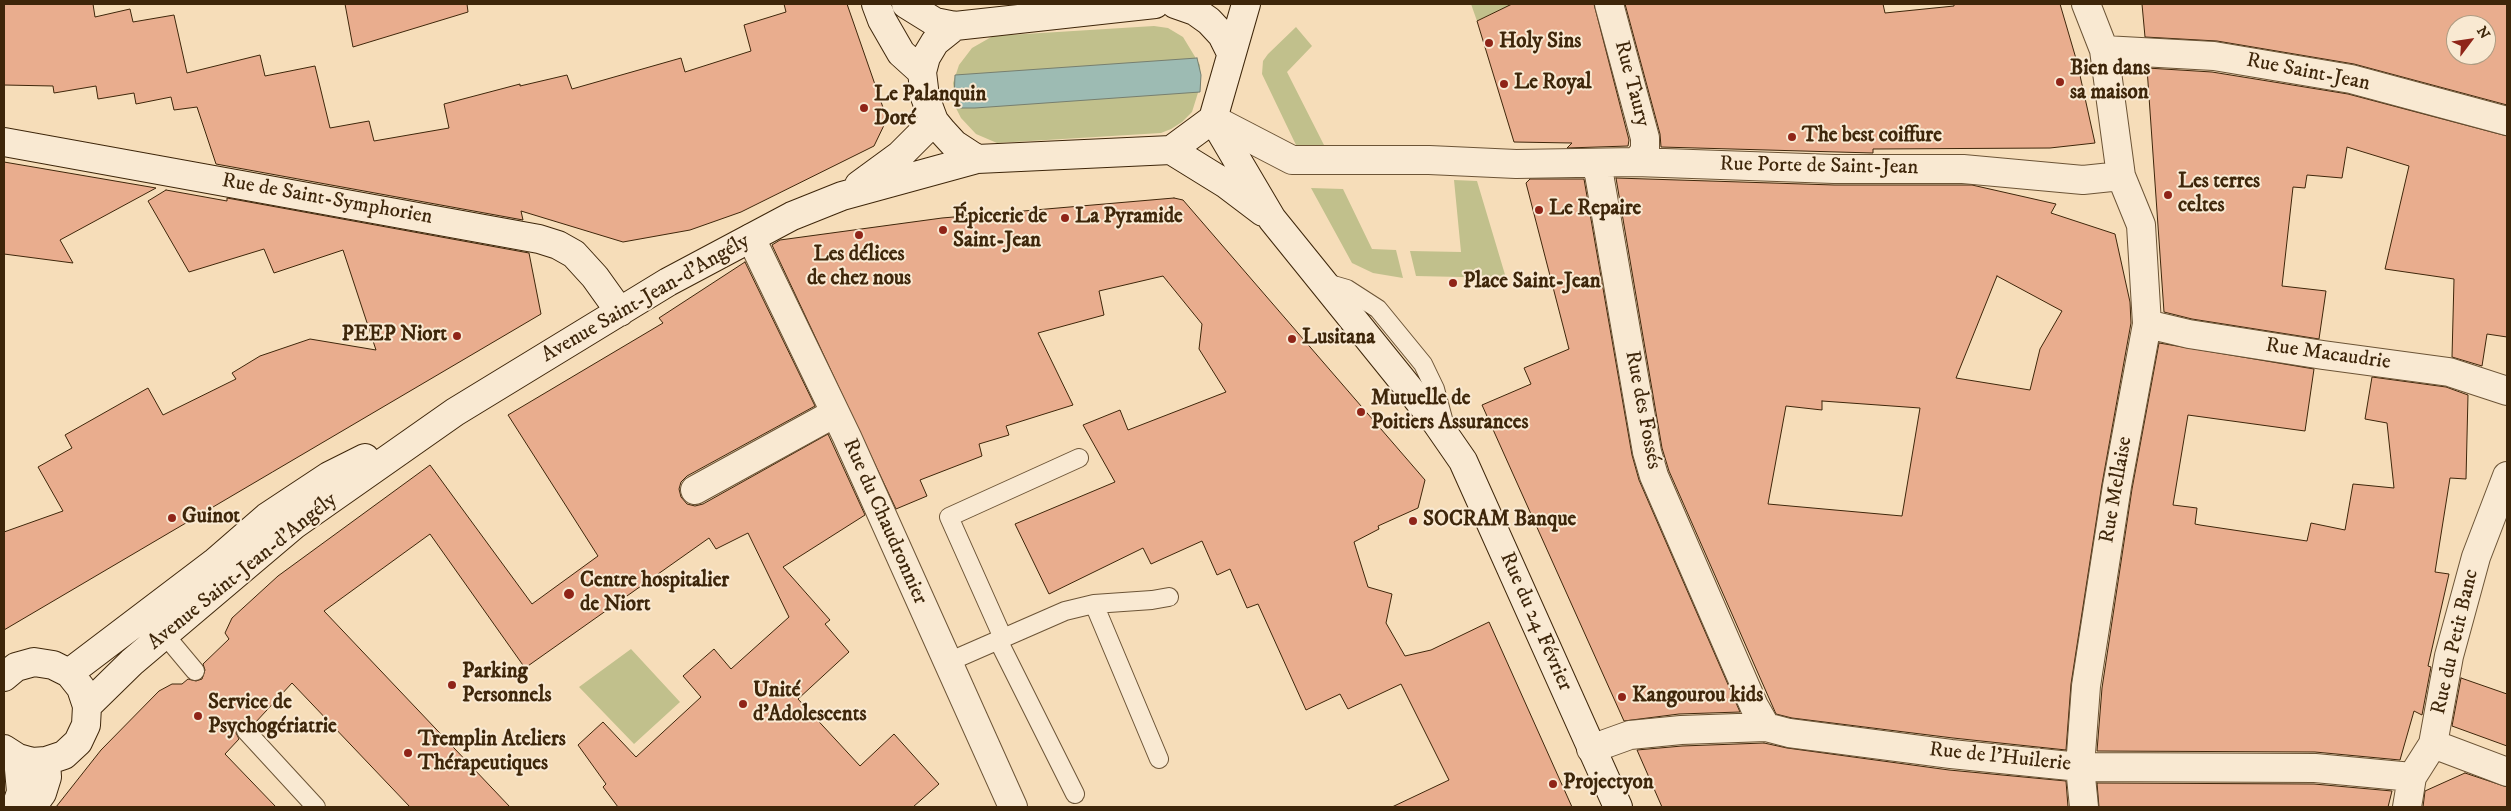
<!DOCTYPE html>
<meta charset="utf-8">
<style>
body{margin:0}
#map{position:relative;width:2511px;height:811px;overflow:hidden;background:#f6ddb9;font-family:"IM FELL DW Pica",serif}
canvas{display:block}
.frame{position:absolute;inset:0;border:5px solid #3e260a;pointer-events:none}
.north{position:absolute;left:2446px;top:15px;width:50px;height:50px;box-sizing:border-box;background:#f9e9d2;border:1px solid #ae9b82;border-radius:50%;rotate:59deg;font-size:14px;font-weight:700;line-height:20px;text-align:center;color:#3e260a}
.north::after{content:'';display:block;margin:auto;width:18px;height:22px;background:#8f2418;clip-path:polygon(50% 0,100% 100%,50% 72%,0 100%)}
</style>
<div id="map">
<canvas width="2511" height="811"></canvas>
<div class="frame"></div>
<div class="north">N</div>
</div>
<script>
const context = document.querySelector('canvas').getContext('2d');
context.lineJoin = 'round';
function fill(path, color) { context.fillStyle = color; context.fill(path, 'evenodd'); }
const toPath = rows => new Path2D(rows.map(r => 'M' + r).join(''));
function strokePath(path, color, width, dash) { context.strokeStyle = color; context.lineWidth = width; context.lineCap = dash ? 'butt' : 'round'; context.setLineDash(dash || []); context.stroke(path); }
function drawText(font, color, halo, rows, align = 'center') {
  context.font = font + ' "IM FELL DW Pica",serif'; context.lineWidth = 4; context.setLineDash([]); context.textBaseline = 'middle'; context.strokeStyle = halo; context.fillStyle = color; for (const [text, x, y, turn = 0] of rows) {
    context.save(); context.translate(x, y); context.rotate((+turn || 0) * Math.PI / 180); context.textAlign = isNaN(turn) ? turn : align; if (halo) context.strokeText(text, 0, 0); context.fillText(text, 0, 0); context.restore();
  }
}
fill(toPath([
 [1471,4,1512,4,1477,21],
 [1154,26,1168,28,1183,37,1200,65,1201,83,1192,112,1182,122,1171,129,1161,133,997,143,976,134,961,118,956,108,953,83,959,65,972,48,993,36],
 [1296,27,1312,46,1287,72,1325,147,1296,145,1262,74,1263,61,1268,54],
 [1454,180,1477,181,1506,278,1416,276,1410,251,1461,252],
 [1311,188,1343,189,1372,249,1396,250,1403,278,1373,273,1352,263],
 [631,649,680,702,634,744,579,687]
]), '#c1c08c');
const water = toPath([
 [1197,58,1201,75,1200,92,975,108,956,108,954,100,955,75,1197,58]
]);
fill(water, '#9dbbb3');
strokePath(water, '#777f6f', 1);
const building = toPath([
 [4,4,93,4,95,17,130,9,133,22,174,15,187,73,260,55,265,76,315,66,330,128,369,121,374,141,449,128,444,104,520,84,520,86,567,75,572,89,681,58,685,72,751,51,744,25,786,12,784,4,847,4,887,119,874,146,741,212,690,230,623,242,521,211,523,220,216,164,197,107,174,110,171,97,136,104,134,93,98,99,96,86,54,93,53,86,4,85,4,4],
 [345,4,467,4,468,12,353,47,345,4],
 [1512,4,1594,4,1629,140,1628,146,1567,148,1572,143,1514,142,1477,21,1512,4],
 [1625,4,1883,4,1885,13,1954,6,1954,4,2060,4,2077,62,2095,143,2050,148,1873,149,1873,153,1661,147,1660,134,1625,4],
 [2142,4,2507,4,2507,105,2354,64,2217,41,2145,37,2142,4],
 [2456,25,2486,25,2486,55,2456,55,2456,25],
 [2147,68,2212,72,2348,94,2507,136,2507,337,2487,334,2482,366,2452,357,2454,279,2385,269,2409,166,2347,147,2342,178,2307,175,2305,188,2293,187,2282,286,2326,291,2319,339,2192,319,2164,312,2147,68],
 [4,162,156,188,60,240,73,263,4,254,4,162],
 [1616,178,1834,185,1972,185,2056,204,2051,213,2115,234,2130,302,2131,323,2102,484,2071,684,2066,750,1953,738,1792,718,1776,714,1669,471,1662,448,1616,178],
 [1997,276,2062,311,2040,349,2030,390,1956,378,1997,276],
 [1822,401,1920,408,1902,516,1768,504,1786,406,1822,410,1822,401],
 [1530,179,1584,179,1632,455,1639,480,1740,712,1679,714,1624,721,1482,405,1531,384,1524,368,1569,349,1526,183,1530,179],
 [166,190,227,201,227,198,529,253,541,314,4,630,4,532,63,511,38,467,72,448,65,435,148,388,163,415,236,379,232,373,260,356,310,339,376,350,343,250,274,273,264,249,189,272,148,201,166,190],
 [1174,198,1183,200,1425,480,1418,508,1378,526,1379,529,1354,542,1368,587,1392,594,1386,623,1405,656,1431,650,1489,622,1572,807,1392,807,1449,780,1401,684,1348,709,1340,694,1306,710,1258,604,1247,608,1230,569,1217,575,1202,541,1151,564,1143,548,1049,594,1015,524,1115,482,1083,425,1120,410,1128,430,1226,392,1199,349,1202,324,1163,276,1099,291,1104,315,1038,333,1073,405,1006,426,1009,435,979,444,982,456,920,480,927,496,896,509,772,245,780,240,942,218,1174,198],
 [745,262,815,406,687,476,681,482,679,489,681,497,687,504,695,506,703,504,828,434,865,515,783,567,830,620,825,624,849,652,798,699,860,766,894,734,939,784,913,807,618,807,603,787,606,784,578,745,603,722,636,757,701,697,683,676,714,649,731,669,789,617,748,533,716,549,709,538,525,668,430,534,324,611,510,807,410,807,292,683,254,724,244,721,238,724,236,733,239,739,225,754,276,807,56,807,101,750,159,691,172,684,182,684,188,679,196,681,202,679,205,670,203,664,229,639,225,633,232,618,278,576,430,465,532,604,598,556,508,415,663,323,659,318,745,262],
 [2159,343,2314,369,2305,431,2188,415,2173,505,2197,508,2195,524,2200,525,2307,541,2311,523,2345,530,2353,484,2394,488,2387,423,2365,419,2372,377,2446,387,2468,395,2466,479,2450,478,2435,572,2449,574,2428,666,2431,667,2422,715,2414,711,2400,760,2315,752,2097,751,2102,688,2132,489,2159,343],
 [2461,678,2507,694,2507,746,2452,726,2461,678],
 [1764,743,1787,748,1949,770,2066,781,2068,807,1662,807,1637,750,1682,746,1764,743],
 [2465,773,2507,787,2507,807,2423,807,2425,791,2465,773],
 [2097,783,2314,784,2392,791,2388,807,2099,807,2097,783]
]);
fill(building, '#e9ad8e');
strokePath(building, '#3e260a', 1);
const lane = toPath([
 [1323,282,1347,289,1378,309,1423,364,1435,389,1445,426],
 [1094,604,1159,759],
 [159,628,195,671],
 [1003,638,949,517,1079,458],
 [998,640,1075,794],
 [946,663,1065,611,1094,604,1152,600,1169,597],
 [246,731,316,807]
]);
const street = toPath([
 [1609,4,1645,138,1645,151,1636,162],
 [2104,50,2214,56,2351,79,2507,121],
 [1213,119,1292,160,1429,160,1516,164,1636,162,1834,169,1963,169,2083,180,2121,176],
 [1594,164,1599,174,1647,452,1654,476,1754,706,1766,727],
 [751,238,847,437,1013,807],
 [2147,324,2189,334,2323,355,2449,372,2507,391],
 [695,490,835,413],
 [2433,744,2507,772],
 [1591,749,1630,735,1681,730,1766,727,1789,733,1951,754,2080,767,2315,768,2412,777],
 [2084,807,2080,767,2086,686,2117,486,2147,324,2141,225,2121,176,2104,50,2086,4],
 [2407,807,2412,777,2433,744,2449,656,2476,557,2507,476]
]);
const secondary = toPath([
 [876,4,882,20,901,53,922,72],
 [906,4,935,22,955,26],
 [1175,4,1195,11,1209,21,1222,35,1231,53],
 [1213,119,1272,219,1436,422,1463,461,1618,807],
 [4,142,539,239,558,245,574,254,595,277,620,312],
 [1171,150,1213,119,1246,4],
 [1171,150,1226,184,1263,212],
 [977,159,954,144,943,132,934,121,925,97,922,72,926,57,935,42,955,26,1155,4],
 [859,185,900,155,934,121],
 [69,673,214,563,267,517,329,476,365,458],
 [4,677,16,667,34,662,53,665,69,673,81,688,87,706,86,725,78,742,64,755,46,761,32,762,18,758,4,749],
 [87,706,132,662,294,525,455,412,668,282,792,216,842,196,977,159,1171,150],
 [16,807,21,792,18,758],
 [32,807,42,793,47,777,46,761]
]);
strokePath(lane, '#6c5436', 20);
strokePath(street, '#6c5436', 30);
strokePath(secondary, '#3e260a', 30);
strokePath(lane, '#f9e9d2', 18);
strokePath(street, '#f9e9d2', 28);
strokePath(secondary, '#f9e9d2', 28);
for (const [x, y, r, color] of [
 [1489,43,5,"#8f2418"],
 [2060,82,5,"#8f2418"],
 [1504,84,5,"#8f2418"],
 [864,108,5,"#8f2418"],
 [1792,137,5,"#8f2418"],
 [2168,195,5,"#8f2418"],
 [1539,210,5,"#8f2418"],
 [1065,218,5,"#8f2418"],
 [943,230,5,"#8f2418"],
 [859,235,5,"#8f2418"],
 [1453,283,5,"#8f2418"],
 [457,336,5,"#8f2418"],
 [1292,339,5,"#8f2418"],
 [1361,412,5,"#8f2418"],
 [172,518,5,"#8f2418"],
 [1413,521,5,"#8f2418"],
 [569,594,6,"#8f2418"],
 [452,685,5,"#8f2418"],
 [1622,697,5,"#8f2418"],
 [743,704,5,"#8f2418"],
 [198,716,5,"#8f2418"],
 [408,753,5,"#8f2418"],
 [1553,784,5,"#8f2418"]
]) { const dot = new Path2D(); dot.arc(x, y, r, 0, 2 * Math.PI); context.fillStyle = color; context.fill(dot); strokePath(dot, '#f9e9d2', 2); }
drawText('bold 21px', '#3e260a', '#f9e9d2', [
 ["Holy Sins",1499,43],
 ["Bien dans",2070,70],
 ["sa maison",2070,94],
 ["Le Royal",1514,84],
 ["Le Palanquin",874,96],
 ["Doré",874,120],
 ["The best coiffure",1802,137],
 ["Les terres",2178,183],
 ["celtes",2178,207],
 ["Le Repaire",1549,210],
 ["Épicerie de",953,218],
 ["Saint-Jean",953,242],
 ["La Pyramide",1075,218],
 ["Les délices",859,256,"center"],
 ["de chez nous",859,280,"center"],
 ["Place Saint-Jean",1463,283],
 ["PEEP Niort",447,336,"right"],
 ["Lusitana",1302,339],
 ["Mutuelle de",1371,400],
 ["Poitiers Assurances",1371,424],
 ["Guinot",182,518],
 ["SOCRAM Banque",1423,521],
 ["Centre hospitalier",580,582],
 ["de Niort",580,606],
 ["Parking",462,673],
 ["Personnels",462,697],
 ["Unité",753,692],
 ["d’Adolescents",753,716],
 ["Kangourou kids",1632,697],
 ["Service de",208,704],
 ["Psychogériatrie",208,728],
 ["Tremplin Ateliers",418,741],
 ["Thérapeutiques",418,765],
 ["Projectyon",1563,784]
], 'left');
drawText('21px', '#3e260a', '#f9e9d2', [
 ["Rue Saint-Jean",2308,73,11],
 ["Rue Taury",1631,84,75],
 ["Rue Porte de Saint-Jean",1819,167,1],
 ["Rue de Saint-Symphorien",327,200,10],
 ["Avenue Saint-Jean-d'Angély",646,299,-30],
 ["Rue Macaudrie",2328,355,8],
 ["Rue des Fossés",1642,410,79],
 ["Rue Mellaise",2117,490,-80],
 ["Rue du Chaudronnier",884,522,66],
 ["Avenue Saint-Jean-d'Angély",243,572,-39],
 ["Rue du 24 Février",1535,622,66],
 ["Rue du Petit Banc",2456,642,-77],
 ["Rue de l'Huilerie",2000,758,6]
]);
</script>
